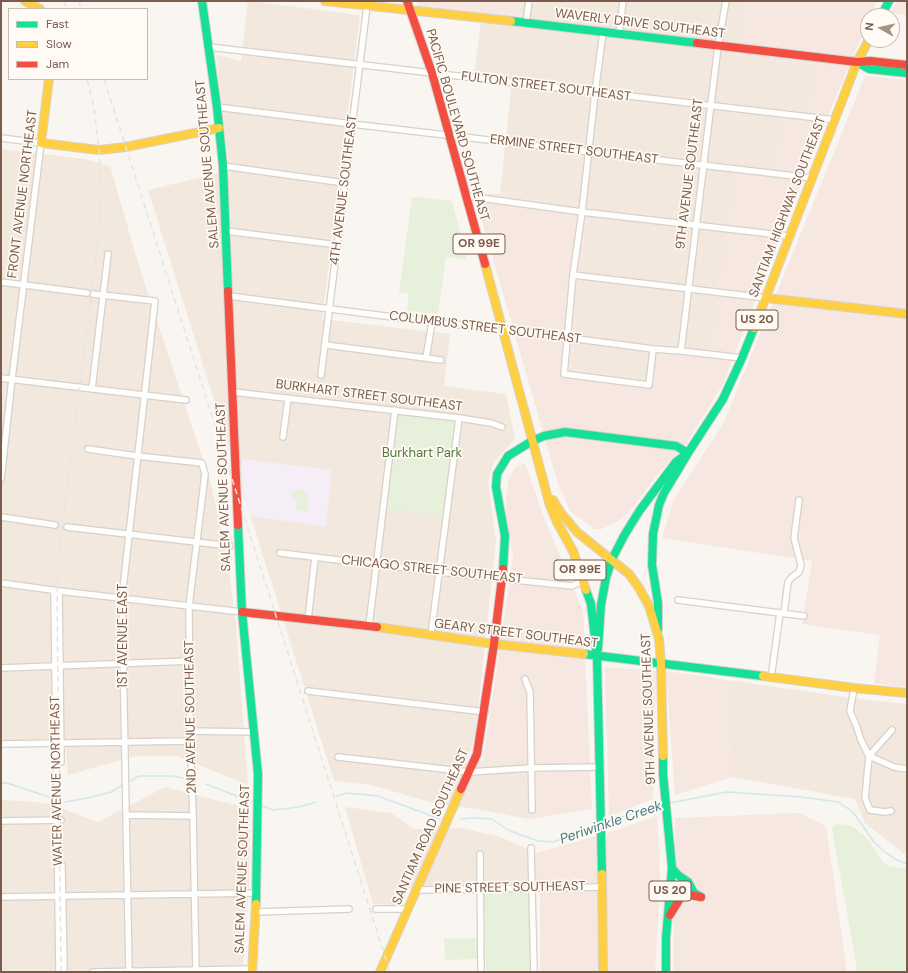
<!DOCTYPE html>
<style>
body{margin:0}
#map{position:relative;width:908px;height:973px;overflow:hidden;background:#f9f5f0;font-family:"DM Sans",sans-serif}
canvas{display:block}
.frame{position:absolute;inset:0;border:2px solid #7a5c4d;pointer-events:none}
.legend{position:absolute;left:8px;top:8px;width:140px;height:72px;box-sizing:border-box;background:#fffaf3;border:1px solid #cabbb1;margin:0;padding:5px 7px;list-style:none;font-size:12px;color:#7a5c4d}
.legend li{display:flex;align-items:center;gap:8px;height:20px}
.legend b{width:20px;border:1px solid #cabbb1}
.north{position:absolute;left:860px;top:8px;width:40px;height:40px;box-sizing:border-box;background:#fffaf3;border:1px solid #cabbb1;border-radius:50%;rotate:278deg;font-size:11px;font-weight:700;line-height:16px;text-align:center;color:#7a5c4d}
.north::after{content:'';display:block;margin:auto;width:14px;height:18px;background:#a69286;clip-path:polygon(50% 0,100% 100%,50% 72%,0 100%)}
</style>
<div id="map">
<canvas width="908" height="973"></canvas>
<div class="frame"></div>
<ul class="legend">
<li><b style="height:5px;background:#16e098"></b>Fast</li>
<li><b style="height:5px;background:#ffcf43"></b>Slow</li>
<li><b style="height:5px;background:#f24e42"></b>Jam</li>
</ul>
<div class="north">N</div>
</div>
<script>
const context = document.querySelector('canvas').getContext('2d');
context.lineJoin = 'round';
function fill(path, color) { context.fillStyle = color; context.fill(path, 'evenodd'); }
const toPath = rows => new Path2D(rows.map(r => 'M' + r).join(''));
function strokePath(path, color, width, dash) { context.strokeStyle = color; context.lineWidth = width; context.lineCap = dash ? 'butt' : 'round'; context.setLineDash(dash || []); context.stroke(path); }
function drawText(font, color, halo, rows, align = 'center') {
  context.font = font + ' "DM Sans",sans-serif'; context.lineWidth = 3.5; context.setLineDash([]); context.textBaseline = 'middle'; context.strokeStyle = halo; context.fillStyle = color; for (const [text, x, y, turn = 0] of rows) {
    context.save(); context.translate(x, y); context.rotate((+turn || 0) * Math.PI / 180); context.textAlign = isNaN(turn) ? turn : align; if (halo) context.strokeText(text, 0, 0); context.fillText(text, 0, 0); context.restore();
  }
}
fill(toPath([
 [248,1,360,15,322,319,450,334,444,386,506,394,515,439,494,462,488,480,496,541,475,736,467,761,526,760,529,819,476,809,436,804,372,785,334,781,148,190,216,174,230,175,216,55,241,61],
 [522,1,747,1,737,58,815,64,807,114,781,109,775,171,735,167,711,350,659,343,655,381,571,371,589,207,500,194,512,80,474,75,482,14,520,19],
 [1,149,84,159,110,166,139,266,211,484,229,571,236,626,248,785,177,756,135,756,68,775,65,738,1,741],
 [727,680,859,699,907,704,907,856,865,823,855,799,732,777],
 [165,787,250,809,249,886,243,972,1,972,1,800,36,802,52,805,98,822],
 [345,807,391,813,414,829,461,828,501,837,536,853,540,884,406,889,397,905,373,904]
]), '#f2e8de');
fill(toPath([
 [416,1,522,1,520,19,419,7],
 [747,1,877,1,870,16,868,16,868,21,821,132,723,384,686,444,657,475,634,506,621,519,602,529,594,529,570,511,558,484,474,193,500,194,589,206,571,371,655,381,659,343,711,349,735,167,775,170,781,109,807,114,815,64,737,58],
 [897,1,907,1,907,15,891,13],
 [865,76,907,80,907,688,874,683,880,635,802,624,812,561,662,538,674,499,724,422],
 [525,463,543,515,583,611,592,809,529,819,526,760,483,761,513,557,506,515,507,492,508,481,512,473,516,467],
 [605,667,656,671,653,799,609,816],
 [666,671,727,680,732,777,675,795],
 [799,813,826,826,847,972,673,972,675,818],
 [657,816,659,851,660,882,655,972,540,972,540,884,536,853,614,831]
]), '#f6e8e1');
fill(toPath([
 [242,459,332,470,326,527,251,516,243,499]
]), '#f6eef6');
fill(toPath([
 [412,197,452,201,467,260,446,257,438,314,407,311,409,294,399,292],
 [395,410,459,418,447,516,383,509],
 [296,489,306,492,308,494,307,504,309,506,306,512,296,510,297,502,292,496,292,492],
 [839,824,852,826,867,838,882,861,888,866,907,869,907,972,856,972,857,968,832,829,834,825],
 [529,892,531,972,486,972,484,893],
 [477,938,478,959,445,960,444,939]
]), '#e7f0db');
strokePath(toPath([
 [1,783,7,783,49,797],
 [127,783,139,776,172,776,183,778],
 [206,784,255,803],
 [337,796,347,793,378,796,440,819],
 [65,802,88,798,111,792,123,785],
 [670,803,727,792,801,797,838,802,853,812,874,842,886,853,897,860,907,864],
 [260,805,273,810,299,807,316,802],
 [461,819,471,818,492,819,508,830,538,841,553,842,598,826],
 [605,823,650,807,662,804]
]), '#d0e8ea', 1.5);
const street = toPath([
 [526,23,529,1],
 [603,32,595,93,582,212,573,275,564,374,649,385,653,349],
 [619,34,623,1],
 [209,47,835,120],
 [217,107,352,124,812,178],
 [1,138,41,143,12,379,1,479],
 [223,166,345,183],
 [466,196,582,212,789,236],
 [226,231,338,245],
 [573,275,766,298],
 [1,282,87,293],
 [93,294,155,301,122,598,129,972],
 [229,296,432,322,502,329,653,349,681,351,742,358],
 [326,345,441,360],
 [681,351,718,46,726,1],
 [426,358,432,322],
 [321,375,367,6],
 [1,378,186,400],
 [92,389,108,254],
 [233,392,459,418,491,423,502,427],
 [283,437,288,399],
 [88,449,137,456,202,463,205,474,189,606,190,731,193,816,196,972],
 [1,517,55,525],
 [67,527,230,546],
 [280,553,439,572,572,586,584,580],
 [1,583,59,591,242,612],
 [54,590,59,972],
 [59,591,61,762],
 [678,600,804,616],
 [784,613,788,582,791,578,799,572,801,565,794,538,799,500],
 [308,620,315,557],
 [369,626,395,410],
 [431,635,459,418],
 [1,668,190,661],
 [771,678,780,613],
 [525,679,530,692,532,810],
 [854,688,850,711,856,725,861,740,869,756,865,798,870,810,885,812,891,811],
 [308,691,485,712],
 [892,730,869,756,894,767,907,769],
 [190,731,254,732],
 [1,744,190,741],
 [338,757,470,772,531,768,600,767],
 [127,815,193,816],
 [1,821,61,820],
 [531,848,534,972],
 [480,854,481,972],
 [62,866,64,972],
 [418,890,602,887],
 [1,897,257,893],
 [376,909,408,909],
 [256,912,349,909],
 [93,972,252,969]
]);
const fast = toPath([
 [202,1,217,107,223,166,228,291],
 [881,16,889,1],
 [511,21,697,43],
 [857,62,869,69,907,73],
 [238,525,242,612,258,774,256,904],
 [503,569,505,536,496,487,497,474,508,456,532,441,544,436,565,432,676,446,688,453],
 [586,590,591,604,597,657,602,874],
 [658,629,658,603,652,565,653,534,659,505,664,493,687,455],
 [598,649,601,605,606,578,612,559,625,534,640,510,676,462,688,453,723,399,742,358,754,328],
 [584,654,763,676],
 [663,756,663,774,672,868,666,938,666,972],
 [672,868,678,875,688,882,694,893,701,897]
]);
const slow = toPath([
 [25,1,40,9],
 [325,1,511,21],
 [49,79,41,143,99,150,126,147,219,128],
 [485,264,550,506,557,522,573,551,586,590],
 [766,298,907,314],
 [754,328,857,62,869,40],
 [553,500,561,513,577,532,629,574,639,588,649,606,659,639,661,663,663,756],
 [377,627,494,644,584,654],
 [763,676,854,688,907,693],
 [602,874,603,972],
 [252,972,256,904],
 [380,972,461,789]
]);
const jam = toPath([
 [407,1,432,73,485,264],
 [697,43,857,62,870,61,907,65],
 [228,291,238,525],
 [242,612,377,627],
 [461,789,477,754,494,644,503,569],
 [670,915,681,897,689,895,701,897]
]);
strokePath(street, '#d7d1cb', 8);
strokePath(fast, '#d9d2cb', 10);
strokePath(slow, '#d9d2cb', 10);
strokePath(jam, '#d9d2cb', 10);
strokePath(street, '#fefefd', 5.5);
strokePath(fast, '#16e098', 8);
strokePath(slow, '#ffcf43', 8);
strokePath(jam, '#f24e42', 8);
strokePath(toPath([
 [64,1,67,9],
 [79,1,81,9],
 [104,79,390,972],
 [61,972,57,591,58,564,98,237,101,194,99,150,94,108,87,79]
]), '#e6e3e7', 1.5, [6, 4]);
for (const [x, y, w] of [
 [479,244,52],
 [757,320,42],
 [580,570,52],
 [670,891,42]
]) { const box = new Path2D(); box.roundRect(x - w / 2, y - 10, w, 20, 3); context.fillStyle = '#fffaf3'; context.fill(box); strokePath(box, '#7a5c4d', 1); }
drawText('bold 12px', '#7a5c4d', null, [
 ["OR 99E",479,244],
 ["US 20",757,320],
 ["OR 99E",580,570],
 ["US 20",670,891]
]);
drawText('13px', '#7a5c4d', '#fffaf3', [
 ["WAVERLY DRIVE SOUTHEAST",640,24,7],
 ["FULTON STREET SOUTHEAST",546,87,7],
 ["PACIFIC BOULEVARD SOUTHEAST",457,125,74],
 ["ERMINE STREET SOUTHEAST",574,150,7],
 ["SALEM AVENUE SOUTHEAST",208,164,-95],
 ["9TH AVENUE SOUTHEAST",690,174,-83],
 ["4TH AVENUE SOUTHEAST",344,190,-83],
 ["FRONT AVENUE NORTHEAST",23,194,-83],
 ["SANTIAM HIGHWAY SOUTHEAST",788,207,-69],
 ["COLUMBUS STREET SOUTHEAST",485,328,7],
 ["BURKHART STREET SOUTHEAST",369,396,7],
 ["SALEM AVENUE SOUTHEAST",224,487,-92],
 ["CHICAGO STREET SOUTHEAST",432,570,6],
 ["GEARY STREET SOUTHEAST",516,634,7],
 ["1ST AVENUE EAST",124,636,-90],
 ["9TH AVENUE SOUTHEAST",649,709,-92],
 ["2ND AVENUE SOUTHEAST",191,717,-91],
 ["WATER AVENUE NORTHEAST",57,781,-91],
 ["SANTIAM ROAD SOUTHEAST",431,827,-66],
 ["SALEM AVENUE SOUTHEAST",243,869,-88],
 ["PINE STREET SOUTHEAST",510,888,-1]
]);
drawText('13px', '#537a41', '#fffaf3', [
 ["Burkhart Park",422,454]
]);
drawText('italic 14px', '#437c86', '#fffaf3', [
 ["Periwinkle Creek",611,823,-19]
]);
</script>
